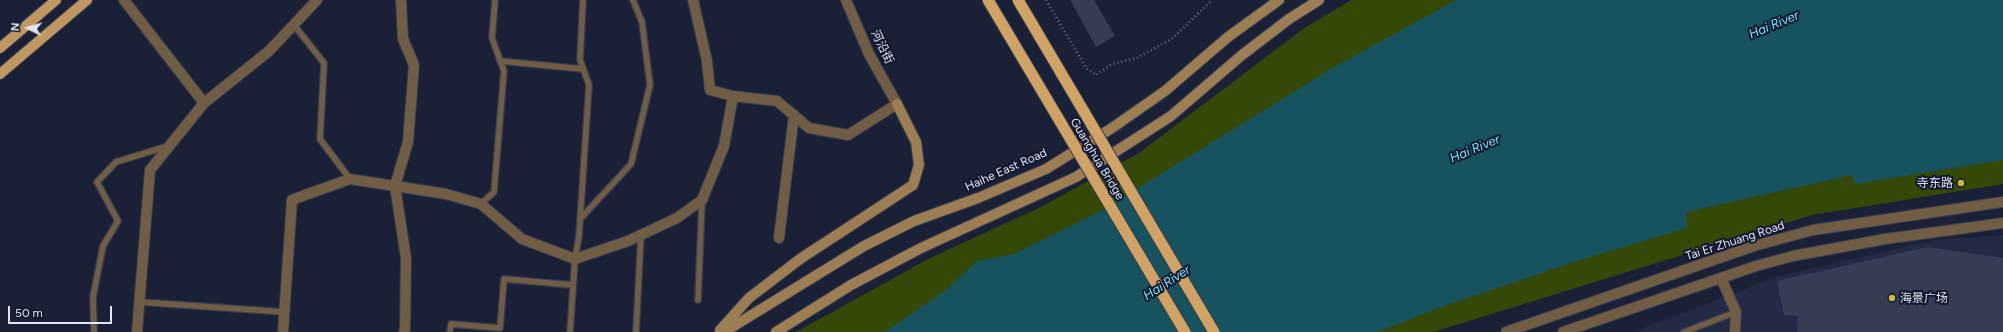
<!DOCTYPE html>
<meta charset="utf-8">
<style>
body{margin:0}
#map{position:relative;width:2003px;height:332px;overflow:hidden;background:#1a2136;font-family:Figtree,sans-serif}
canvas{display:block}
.north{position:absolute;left:8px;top:8px;width:40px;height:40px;-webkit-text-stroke:3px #11172c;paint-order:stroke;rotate:275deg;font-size:11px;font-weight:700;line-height:16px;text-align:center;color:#e1e6f5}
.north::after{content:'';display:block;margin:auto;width:14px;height:18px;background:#e1e6f5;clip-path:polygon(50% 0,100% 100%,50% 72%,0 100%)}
.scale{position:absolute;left:8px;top:306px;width:104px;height:18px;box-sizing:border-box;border:2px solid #e1e6f5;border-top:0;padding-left:5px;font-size:12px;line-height:14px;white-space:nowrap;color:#e1e6f5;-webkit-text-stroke:3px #11172c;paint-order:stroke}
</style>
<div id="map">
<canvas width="2003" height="332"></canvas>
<div class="north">N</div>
<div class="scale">50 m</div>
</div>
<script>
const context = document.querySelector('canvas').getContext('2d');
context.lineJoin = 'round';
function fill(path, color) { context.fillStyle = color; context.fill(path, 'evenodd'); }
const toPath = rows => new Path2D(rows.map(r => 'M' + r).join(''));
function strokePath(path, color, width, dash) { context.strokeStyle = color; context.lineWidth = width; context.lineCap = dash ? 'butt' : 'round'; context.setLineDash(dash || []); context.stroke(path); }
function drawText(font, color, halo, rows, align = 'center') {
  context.font = font + ' Figtree,"Noto Sans SC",sans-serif'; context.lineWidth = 4; context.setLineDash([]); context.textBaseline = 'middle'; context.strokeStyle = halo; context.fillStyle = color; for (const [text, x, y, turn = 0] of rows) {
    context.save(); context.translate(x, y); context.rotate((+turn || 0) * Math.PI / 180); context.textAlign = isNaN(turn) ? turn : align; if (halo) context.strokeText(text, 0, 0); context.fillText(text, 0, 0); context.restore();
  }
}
fill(toPath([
 [2003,235,2003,332,1633,332,1776,277,1934,240]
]), '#222a45');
fill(toPath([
 [1351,0,2003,0,2003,184,1812,215,1433,332,796,332,930,258,1041,207,1139,153,1303,29]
]), '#344907');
fill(toPath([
 [1456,0,2003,0,2003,160,1855,184,1852,175,1686,212,1687,228,1574,262,1447,305,1377,332,885,332,946,290,977,261,1014,254,1101,211,1334,67]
]), '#17535e');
fill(toPath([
 [1070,0,1094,0,1115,36,1096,47],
 [1927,247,2003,258,2003,332,1797,332,1798,316,1784,315,1777,281]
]), '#353d54');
const service = toPath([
 [294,25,324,63,320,139,350,179],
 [500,61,583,69],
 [481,204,494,192,504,71,492,38,495,0],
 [581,218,631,164,650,85,642,22,633,0],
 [698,300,702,201],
 [140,302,284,312],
 [94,332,93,297,103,246,118,221,97,182,116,162,168,146],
 [450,332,451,324,500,328,504,279,573,285],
 [570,332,575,259,579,236,589,85,580,60,583,0],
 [636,332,641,234],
 [1684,332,1736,312]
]);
const minor = toPath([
 [124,0,204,103,150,170,137,332],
 [401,0,403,39,414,65,408,142,395,186,406,258,405,328,404,332],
 [693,0,707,61,710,90,733,96],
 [204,103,269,51,317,0],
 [779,238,794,115],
 [1721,278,1736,312,1735,332],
 [283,332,292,200,305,195,350,179,446,194,481,204,522,239,575,259,628,241,677,218,702,200,724,146,733,96,777,101,809,128,848,135,897,104,869,54,846,0]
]);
const tertiary = toPath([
 [1506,332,1754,246,1813,230,2003,202],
 [1563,332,1756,266,1793,256,1885,239,2003,223]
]);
const secondary = toPath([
 [720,330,749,298,800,259,913,185,919,165,916,142,897,104],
 [724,332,864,246,914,221,978,198,1046,169,1112,128,1165,91,1228,37,1279,0],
 [776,332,851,285,921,248,1076,177,1171,116,1242,55,1289,19,1319,0]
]);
const primary = toPath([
 [0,48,56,0],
 [0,74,87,0]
]);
strokePath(service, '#363d51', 8);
strokePath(minor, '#363d51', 12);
strokePath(tertiary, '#363d51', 12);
strokePath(secondary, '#363d51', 12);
strokePath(primary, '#363d51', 12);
strokePath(toPath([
 [1046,0,1086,68,1096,75,1112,64,1137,58,1173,38,1212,0]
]), '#6b7184', 2.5, [1, 3]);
strokePath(service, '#705d43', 5.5);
strokePath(minor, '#705d43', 10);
strokePath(tertiary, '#705d43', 10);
strokePath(secondary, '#9d7e53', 10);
strokePath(primary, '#c09760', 10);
const trunkBridge = toPath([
 [988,0,1185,332],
 [1018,0,1214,332]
]);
strokePath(trunkBridge, '#363d51', 13, []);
strokePath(trunkBridge, '#d0a365', 11);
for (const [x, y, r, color] of [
 [1961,183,4,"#c7bb3c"],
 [1892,298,4,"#c7bb3c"]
]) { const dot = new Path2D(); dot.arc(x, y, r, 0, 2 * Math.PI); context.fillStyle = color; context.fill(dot); strokePath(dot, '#11172c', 1.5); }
drawText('12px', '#e1e6f5', '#11172c', [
 ["河沿街",882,47,64],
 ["Guanghua Bridge",1097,159,59],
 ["Haihe East Road",1006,170,-24],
 ["Tai Er Zhuang Road",1735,241,-18]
]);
drawText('12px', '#e1e6f5', '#11172c', [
 ["寺东路",1953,183],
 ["海景广场",1900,298,"left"]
], 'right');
drawText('italic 13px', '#77e6fd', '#11172c', [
 ["Hai River",1774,25,-23],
 ["Hai River",1475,149,-23],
 ["Hai River",1167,283,-33]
]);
</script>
